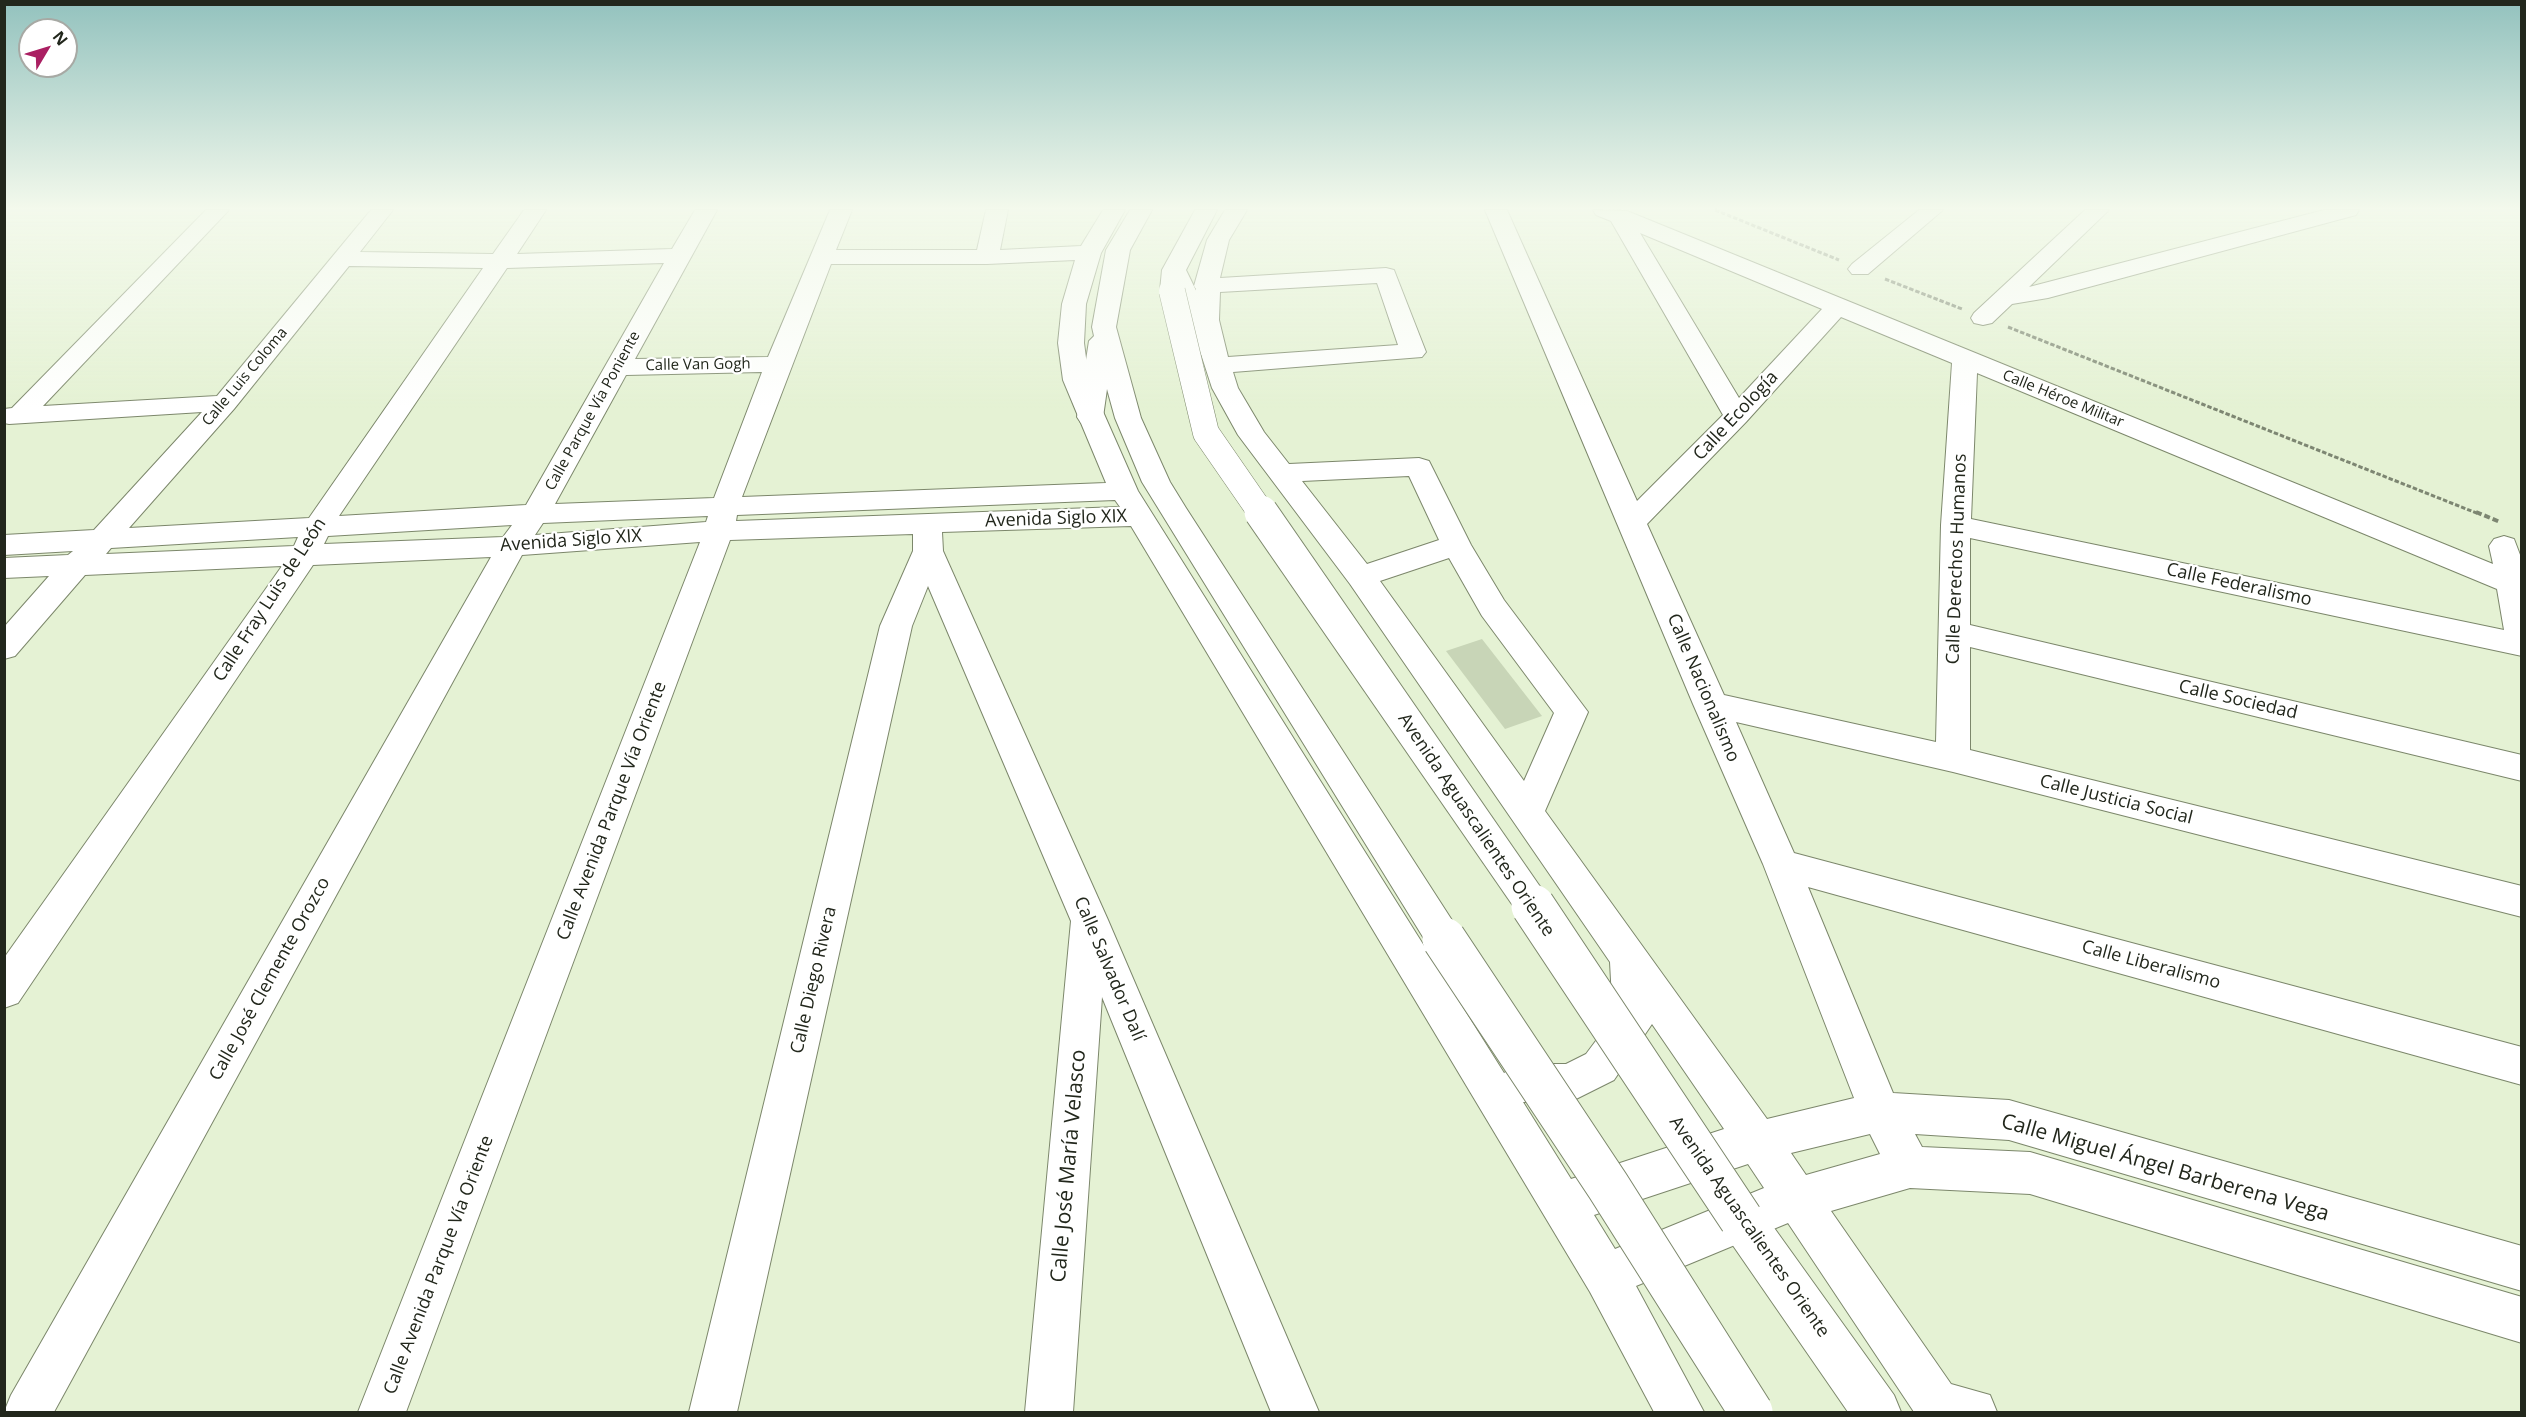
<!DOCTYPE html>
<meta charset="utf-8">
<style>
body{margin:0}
#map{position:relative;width:2526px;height:1417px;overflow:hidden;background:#e5f2d4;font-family:"Open Sans",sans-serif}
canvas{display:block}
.frame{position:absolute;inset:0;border:6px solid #22271c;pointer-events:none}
.north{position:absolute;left:18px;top:18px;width:60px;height:60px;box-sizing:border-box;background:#fff;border:2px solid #a7a9a4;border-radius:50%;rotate:52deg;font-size:16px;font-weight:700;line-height:24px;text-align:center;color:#22271c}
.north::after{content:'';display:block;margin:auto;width:21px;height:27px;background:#aa1f62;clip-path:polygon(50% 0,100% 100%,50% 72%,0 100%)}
</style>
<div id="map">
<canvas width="2526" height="1417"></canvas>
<div class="frame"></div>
<div class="north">N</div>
</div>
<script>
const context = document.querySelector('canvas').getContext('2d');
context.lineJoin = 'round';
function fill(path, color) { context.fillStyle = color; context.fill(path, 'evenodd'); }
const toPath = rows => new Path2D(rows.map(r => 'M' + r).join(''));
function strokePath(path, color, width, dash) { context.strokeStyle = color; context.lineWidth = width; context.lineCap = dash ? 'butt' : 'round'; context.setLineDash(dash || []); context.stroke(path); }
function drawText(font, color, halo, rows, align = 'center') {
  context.font = font + ' "Open Sans",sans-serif'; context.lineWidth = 4.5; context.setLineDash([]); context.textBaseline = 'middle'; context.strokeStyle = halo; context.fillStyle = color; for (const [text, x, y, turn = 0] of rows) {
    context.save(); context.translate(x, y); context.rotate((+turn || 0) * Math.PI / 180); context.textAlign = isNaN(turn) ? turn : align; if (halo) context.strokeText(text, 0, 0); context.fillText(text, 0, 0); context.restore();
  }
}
fill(toPath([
 [1482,639,1542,716,1505,729,1446,651]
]), '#c8d5b7');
const minor = toPath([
 [206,210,229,210,43,406,217,396,371,210,393,210,360,252,493,254,524,210,546,210,517,254,672,249,695,210,717,210,635,359,768,357,830,210,852,210,836,250,977,250,986,210,1008,210,1000,250,1081,246,1103,210,1125,210,1101,253,1086,304,1084,343,1089,380,1138,491,1504,1073,1520,1064,1566,1064,1586,1054,1613,1018,1610,962,1350,584,1238,435,1212,388,1201,354,1195,320,1196,289,1194,286,1207,240,1225,210,1247,210,1229,240,1220,278,1386,268,1394,270,1426,352,1422,357,1233,372,1238,388,1264,432,1289,464,1419,458,1429,461,1471,545,1504,600,1588,712,1545,811,1767,1119,1854,1098,1763,864,1693,704,1485,210,1507,210,1637,501,1723,415,1611,221,1596,215,1593,210,1627,211,2493,564,2489,546,2494,539,2504,536,2514,539,2522,560,2522,656,1970,538,1970,625,2522,755,2522,781,1970,647,1970,750,2522,886,2522,917,1953,772,1736,722,1794,853,2522,1047,2522,1085,1808,887,1893,1093,2009,1100,2522,1246,2522,1291,2009,1140,1915,1134,1922,1147,2030,1152,2522,1297,2522,1343,2030,1194,1910,1188,1831,1211,1951,1384,1990,1395,1997,1412,1914,1412,1788,1223,1636,1286,1704,1412,1654,1412,1590,1292,1131,526,942,532,943,551,1108,920,1319,1412,1271,1412,1102,997,1073,1412,1025,1412,1071,921,928,586,912,626,737,1412,689,1412,880,626,913,551,913,534,730,540,406,1412,358,1412,700,542,522,555,54,1412,4,1412,11,1395,491,557,313,565,18,1003,4,1008,4,958,282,566,85,575,15,656,4,659,4,627,49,576,4,578,4,558,68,555,73,551,4,555,4,535,94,530,202,412,9,424,4,423,4,409,12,408,206,210],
 [1640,233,1822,309,1739,398,1640,233],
 [1075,260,1062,304,1058,343,1063,380,1106,483,742,497,831,264,987,264,1075,260],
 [664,263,526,505,339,516,507,268,664,263],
 [349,266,483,268,309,518,129,528,234,409,349,266],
 [1377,283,1398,345,1228,357,1219,320,1220,292,1377,283],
 [1841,317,1952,363,1941,525,1936,742,1724,695,1647,524,1746,422,1841,317],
 [762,372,714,498,555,504,626,375,762,372],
 [1977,373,2497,589,2504,630,1971,519,1977,373],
 [1409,476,1439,540,1367,564,1302,481,1409,476],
 [1115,500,1120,507,736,521,737,515,1115,500],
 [708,516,706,522,535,535,543,523,708,516],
 [512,525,503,537,324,544,328,536,512,525],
 [298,537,294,546,106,554,111,548,298,537],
 [1449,558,1482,616,1554,713,1524,781,1380,581,1449,558],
 [1652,1024,1724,1129,1571,1179,1523,1102,1570,1102,1614,1080,1652,1024],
 [1870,1134,1880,1154,1806,1175,1791,1153,1870,1134],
 [1748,1164,1764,1188,1615,1249,1594,1215,1748,1164],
 [1919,210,1943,210,1868,274,1852,274,1848,269,1852,264,1919,210],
 [2085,210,2109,210,2029,287,2324,210,2359,210,2356,215,2048,298,2012,304,1992,323,1983,325,1974,323,1971,318,1974,313,2085,210]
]);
const major = toPath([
 [1130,210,1152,210,1130,250,1116,327,1141,418,1170,482,1186,508,1457,928,1463,939,1457,950,1444,955,1431,950,1142,482,1115,418,1107,389,1103,417,1099,423,1090,425,1081,423,1077,417,1089,341,1094,336,1092,327,1106,250,1130,210],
 [1195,210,1217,210,1186,270,1227,354,1223,359,1214,362,1205,359,1201,354,1175,297,1164,296,1160,291,1162,270,1195,210],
 [1741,1197,1757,1204,1894,1395,1901,1412,1848,1412,1725,1234,1719,1219,1725,1204,1741,1197]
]);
strokePath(minor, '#7c876b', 2);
strokePath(major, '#7c876b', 2);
strokePath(toPath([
 [1715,210,1839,260],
 [1885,279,1962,309],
 [2008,327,2479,514]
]), '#7d8672', 3, [4.5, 2]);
strokePath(toPath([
 [2476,512,2500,522]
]), '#7d8672', 4, [6, 3]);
fill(minor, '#fff');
fill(major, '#fff');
const majorBridgeFar2 = toPath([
 [1172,291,1206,433,1262,514]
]);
const majorBridgeFar1 = toPath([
 [1261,512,1534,907]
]);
const majorBridge = toPath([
 [1533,906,1741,1219],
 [1444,939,1608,1186,1751,1412]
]);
strokePath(majorBridgeFar2, '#7c876b', 27, []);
strokePath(majorBridgeFar1, '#7c876b', 35, []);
strokePath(majorBridge, '#7c876b', 45, []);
strokePath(majorBridgeFar2, '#fff', 26);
strokePath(majorBridgeFar1, '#fff', 33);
strokePath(majorBridge, '#fff', 43);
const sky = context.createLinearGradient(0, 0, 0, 408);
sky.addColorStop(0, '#93c2be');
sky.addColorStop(0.51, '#f3f9ec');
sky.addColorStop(1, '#f3f9ec00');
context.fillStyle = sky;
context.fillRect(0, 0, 2526, 408);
drawText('15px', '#22271c', '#fff', [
 ["Calle Van Gogh",698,365,-1],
 ["Calle Luis Coloma",245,377,-50],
 ["Calle Héroe Militar",2063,399,22],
 ["Calle Parque Vía Poniente",593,411,-61]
]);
drawText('18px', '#22271c', '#fff', [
 ["Calle Ecología",1736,416,-47],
 ["Avenida Siglo XIX",1056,519,-2],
 ["Avenida Siglo XIX",571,541,-4],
 ["Calle Derechos Humanos",1957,559,-88],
 ["Calle Federalismo",2239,585,12],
 ["Calle Fray Luis de León",270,600,-57],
 ["Calle Nacionalismo",1703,688,67],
 ["Calle Sociedad",2238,700,13],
 ["Calle Justicia Social",2116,800,14],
 ["Calle Avenida Parque Vía Oriente",612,811,-69],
 ["Avenida Aguascalientes Oriente",1476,825,56],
 ["Calle Liberalismo",2151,965,15],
 ["Calle Salvador Dalí",1109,969,67],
 ["Calle José Clemente Orozco",270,979,-61],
 ["Calle Diego Rivera",814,980,-77],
 ["Avenida Aguascalientes Oriente",1749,1227,55],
 ["Calle Avenida Parque Vía Oriente",439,1265,-69]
]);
drawText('21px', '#22271c', '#fff', [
 ["Calle José María Velasco",1069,1166,-85],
 ["Calle Miguel Ángel Barberena Vega",2165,1168,16]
]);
</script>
